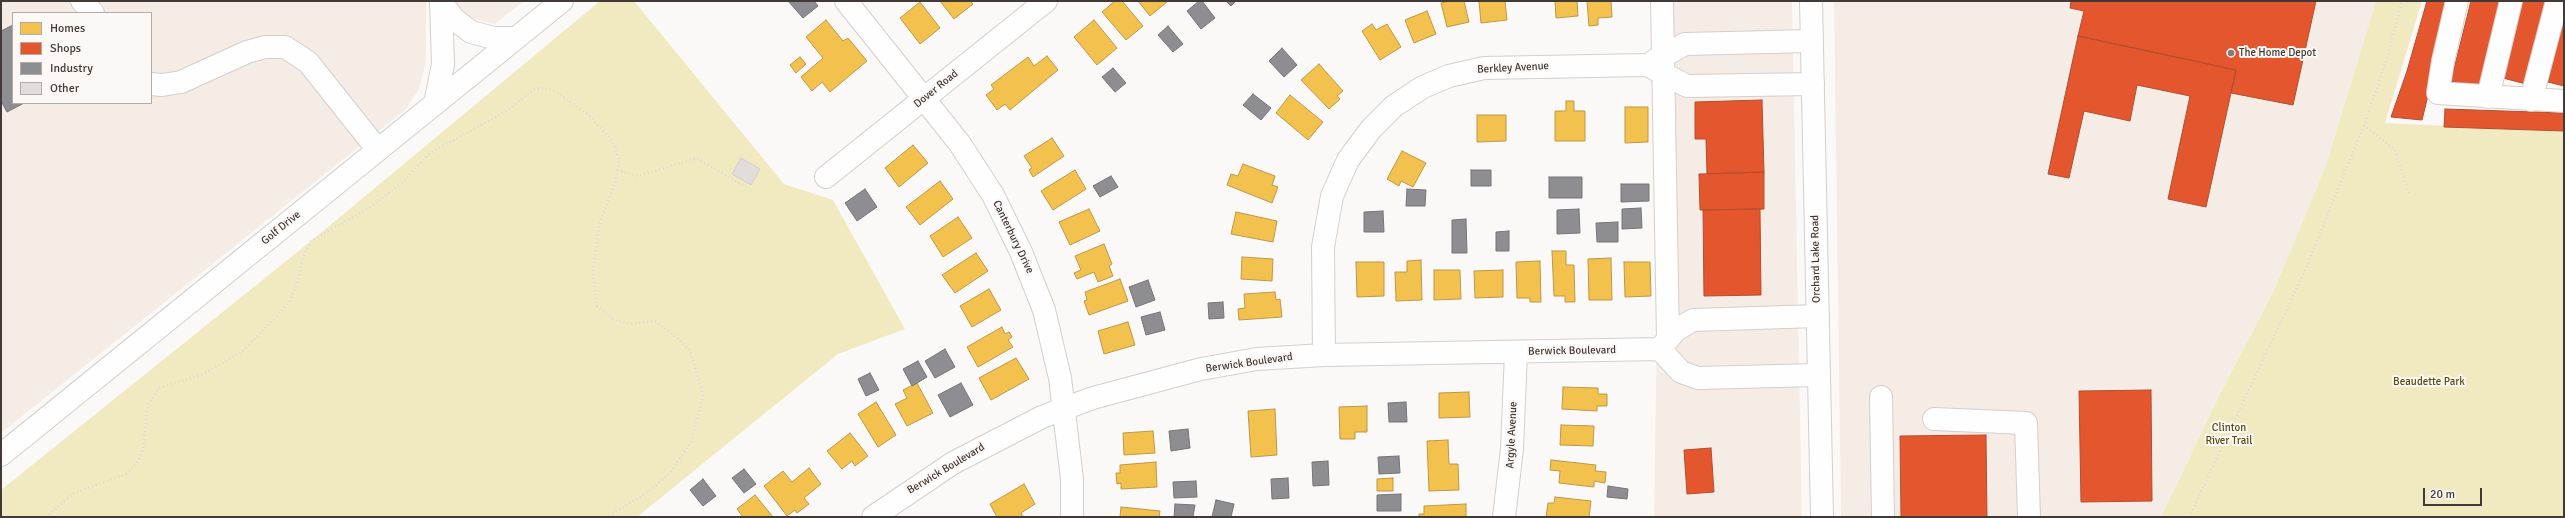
<!DOCTYPE html>
<style>
body{margin:0}
#map{position:relative;width:2565px;height:518px;overflow:hidden;background:#fbf9f7;font-family:Signika,sans-serif}
canvas{display:block}
.frame{position:absolute;inset:0;border:2px solid #423a36;pointer-events:none}
.legend{position:absolute;left:12px;top:12px;width:140px;height:92px;box-sizing:border-box;background:#fcf8f6;border:1px solid #b2aca9;margin:0;padding:5px 7px;list-style:none;font-size:12px;color:#423a36}
.legend li{display:flex;align-items:center;gap:8px;height:20px}
.legend b{width:20px;border:1px solid #b2aca9}
.scale{position:absolute;left:2423px;top:488px;width:59px;height:18px;box-sizing:border-box;border:2px solid #423a36;border-top:0;padding-left:5px;font-size:12px;line-height:14px;white-space:nowrap;color:#423a36;-webkit-text-stroke:3px #fcf8f6;paint-order:stroke}
</style>
<div id="map">
<canvas width="2565" height="518"></canvas>
<div class="frame"></div>
<ul class="legend">
<li><b style="height:11px;background:#f2c14e"></b>Homes</li>
<li><b style="height:11px;background:#e4572e"></b>Shops</li>
<li><b style="height:11px;background:#8d8d92"></b>Industry</li>
<li><b style="height:11px;background:#e2dcda"></b>Other</li>
</ul>
<div class="scale">20 m</div>
</div>
<script>
const context = document.querySelector('canvas').getContext('2d');
context.lineJoin = 'round';
function fill(path, color) { context.fillStyle = color; context.fill(path, 'evenodd'); }
const toPath = rows => new Path2D(rows.map(r => 'M' + r).join(''));
function strokePath(path, color, width, dash) { context.strokeStyle = color; context.lineWidth = width; context.lineCap = dash ? 'butt' : 'round'; context.setLineDash(dash || []); context.stroke(path); }
function drawText(font, color, halo, rows, align = 'center') {
  context.font = font + ' Signika,sans-serif'; context.lineWidth = 4; context.setLineDash([]); context.textBaseline = 'middle'; context.strokeStyle = halo; context.fillStyle = color; for (const [text, x, y, turn = 0] of rows) {
    context.save(); context.translate(x, y); context.rotate((+turn || 0) * Math.PI / 180); context.textAlign = isNaN(turn) ? turn : align; if (halo) context.strokeText(text, 0, 0); context.fillText(text, 0, 0); context.restore();
  }
}
fill(toPath([
 [1,1,426,1,426,62,419,89,405,110,1,433],
 [13,13,151,13,151,103,13,103],
 [449,1,524,1,495,24,469,18],
 [1653,1,1792,1,1802,517,1654,517,1657,318],
 [1834,1,2376,1,2326,165,2298,233,2273,292,2218,398,2161,517,1841,517]
]), '#f6ece6');
fill(toPath([
 [600,1,634,1,784,184,833,200,905,329,838,354,637,517,1,517,1,490,311,241],
 [2376,1,2422,1,2385,123,2564,131,2564,517,2161,517,2218,398,2273,292,2298,233,2326,165]
]), '#f1eac1');
const homes = toPath([
 [940,1,970,1,973,4,954,19,940,1],
 [1115,1,1122,1,1143,26,1126,40,1102,12,1115,1],
 [1138,1,1168,1,1150,16,1138,1],
 [1450,1,1464,1,1469,22,1447,27,1441,3,1450,1],
 [1479,1,1505,1,1507,20,1481,23,1479,1],
 [1555,1,1577,1,1578,16,1556,18,1555,1],
 [1587,1,1611,1,1612,17,1598,18,1598,25,1589,26,1587,1],
 [920,2,940,28,920,44,900,18,920,2],
 [1427,11,1436,34,1414,43,1405,20,1427,11],
 [826,20,843,41,848,38,867,61,830,92,822,82,812,91,801,77,823,58,806,37,826,20],
 [1094,20,1117,48,1097,65,1074,37,1094,20],
 [1372,24,1376,30,1387,24,1401,47,1380,60,1362,31,1372,24],
 [1047,56,1058,70,1010,110,1005,104,997,110,986,95,994,89,991,85,1028,57,1034,66,1047,56],
 [800,57,806,64,796,73,790,65,800,57],
 [1319,64,1343,91,1337,96,1340,99,1329,109,1301,80,1319,64],
 [1290,95,1323,122,1308,140,1276,113,1290,95],
 [1566,101,1574,101,1574,111,1585,111,1585,141,1555,141,1555,111,1566,111,1566,101],
 [1625,107,1648,107,1648,142,1625,143,1625,107],
 [1477,115,1506,115,1506,141,1477,142,1477,115],
 [1052,138,1064,156,1033,177,1029,170,1032,168,1024,156,1052,138],
 [913,145,928,163,899,187,885,168,913,145],
 [1402,151,1426,163,1413,187,1401,181,1399,186,1387,179,1402,151],
 [1243,164,1275,176,1272,185,1278,187,1272,203,1227,185,1231,174,1238,176,1243,164],
 [1075,170,1086,189,1053,210,1041,191,1075,170],
 [940,181,953,199,920,225,906,207,940,181],
 [1089,209,1100,231,1070,245,1059,222,1089,209],
 [1236,212,1277,221,1273,242,1231,234,1236,212],
 [958,217,972,238,943,257,930,236,958,217],
 [1104,244,1112,264,1109,266,1113,276,1098,282,1094,272,1077,279,1074,273,1081,270,1075,256,1104,244],
 [1552,251,1566,251,1566,265,1574,265,1575,302,1565,302,1565,296,1554,296,1552,251],
 [976,253,988,271,955,293,942,275,976,253],
 [1242,257,1273,259,1272,281,1241,279,1242,257],
 [1611,258,1612,300,1589,300,1588,259,1611,258],
 [1421,260,1422,300,1396,301,1395,272,1407,272,1407,261,1421,260],
 [1540,261,1541,302,1530,302,1530,298,1517,298,1516,262,1540,261],
 [1356,262,1384,262,1384,296,1357,297,1356,262],
 [1624,262,1650,262,1651,296,1625,297,1624,262],
 [1434,270,1460,270,1461,299,1434,300,1434,270],
 [1503,270,1503,297,1475,298,1474,271,1503,270],
 [1120,279,1128,301,1089,315,1084,301,1087,300,1085,292,1120,279],
 [989,289,1001,310,972,327,960,306,989,289],
 [1275,292,1276,300,1280,299,1282,317,1239,320,1238,309,1245,308,1244,294,1275,292],
 [1128,322,1135,345,1104,354,1098,331,1128,322],
 [1002,327,1005,334,1009,332,1012,337,1008,340,1013,347,978,367,967,347,1002,327],
 [1016,358,1029,379,991,400,979,378,1016,358],
 [917,383,933,413,907,426,895,404,907,398,903,390,917,383],
 [1563,387,1598,388,1598,394,1607,394,1607,406,1597,406,1597,411,1562,409,1563,387],
 [1469,392,1470,417,1439,418,1439,393,1469,392],
 [876,402,896,435,878,447,858,414,876,402],
 [1367,406,1367,432,1355,432,1355,439,1340,439,1339,407,1367,406],
 [1275,409,1277,455,1251,457,1248,411,1275,409],
 [1561,425,1594,426,1593,446,1560,445,1561,425],
 [1153,431,1155,453,1124,455,1123,433,1153,431],
 [850,433,868,456,855,466,852,461,842,469,827,451,850,433],
 [1448,440,1449,464,1458,464,1459,490,1429,491,1427,441,1448,440],
 [1551,460,1596,465,1595,471,1606,472,1605,483,1594,481,1594,487,1559,483,1560,471,1550,470,1551,460],
 [1156,462,1157,487,1121,489,1121,483,1117,484,1116,473,1120,473,1120,465,1156,462],
 [809,468,821,484,804,498,809,504,797,513,795,510,787,516,764,486,783,471,792,482,809,468],
 [1393,478,1393,491,1377,491,1377,479,1393,478],
 [1024,484,1035,504,1021,513,1023,517,997,517,990,504,1024,484],
 [755,495,773,517,743,517,737,509,755,495],
 [1555,497,1591,501,1589,517,1546,517,1548,503,1554,503,1555,497],
 [1466,504,1466,517,1419,517,1419,514,1424,514,1424,506,1466,504],
 [1121,507,1160,511,1159,517,1120,517,1121,507]
]);
fill(homes, '#f2c14e');
strokePath(homes, '#bd9847', 1);
const shops = toPath([
 [2071,1,2316,1,2293,105,2231,93,2236,70,2078,36,2084,11,2070,8,2071,1],
 [2427,1,2451,1,2422,120,2391,117,2407,71,2427,1],
 [2471,1,2501,1,2479,88,2451,81,2471,1],
 [2519,1,2547,1,2526,84,2499,77,2519,1],
 [2564,18,2564,86,2548,82,2564,18],
 [2078,36,2236,70,2206,207,2168,199,2190,96,2137,85,2130,121,2084,111,2069,178,2048,174,2078,36],
 [1762,100,1764,172,1707,174,1706,139,1695,139,1695,102,1762,100],
 [2445,109,2564,113,2564,131,2444,127,2445,109],
 [1764,172,1764,209,1700,210,1699,174,1764,172],
 [1760,209,1761,295,1704,296,1703,210,1760,209],
 [2151,390,2152,501,2081,502,2079,391,2151,390],
 [1986,435,1987,517,1901,517,1900,436,1986,435],
 [1711,448,1714,492,1687,494,1684,450,1711,448]
]);
fill(shops, '#e4572e');
strokePath(shops, '#b34e30', 1);
const industry = toPath([
 [788,1,814,1,818,6,803,18,788,1],
 [1199,1,1202,1,1215,18,1201,29,1187,11,1199,1],
 [1226,1,1236,1,1231,6,1226,1],
 [13,25,13,103,24,103,7,112,1,101,1,31,13,25],
 [1168,26,1183,44,1173,52,1158,35,1168,26],
 [1282,48,1297,65,1284,77,1269,61,1282,48],
 [1113,68,1126,83,1115,92,1102,77,1113,68],
 [1253,94,1271,108,1261,120,1243,105,1253,94],
 [1471,170,1491,170,1491,186,1471,186,1471,170],
 [1111,176,1118,187,1100,197,1093,186,1111,176],
 [1549,177,1582,177,1582,198,1549,198,1549,177],
 [1621,184,1649,184,1649,201,1621,202,1621,184],
 [865,189,877,207,857,221,845,203,865,189],
 [1407,189,1426,190,1425,206,1406,206,1407,189],
 [1641,208,1642,228,1622,229,1622,209,1641,208],
 [1579,209,1580,233,1557,234,1557,210,1579,209],
 [1383,211,1384,232,1364,232,1364,212,1383,211],
 [1466,219,1467,253,1452,253,1452,220,1466,219],
 [1618,222,1618,242,1597,242,1596,223,1618,222],
 [1509,231,1509,251,1496,251,1496,232,1509,231],
 [1148,280,1155,300,1136,307,1129,287,1148,280],
 [1223,302,1224,318,1209,319,1208,303,1223,302],
 [1160,312,1165,330,1146,335,1141,317,1160,312],
 [945,349,955,367,935,378,925,361,945,349],
 [918,361,927,377,912,386,903,369,918,361],
 [870,373,879,390,866,396,858,379,870,373],
 [961,383,973,405,950,417,938,395,961,383],
 [1406,402,1407,422,1389,422,1388,403,1406,402],
 [1188,429,1190,448,1171,451,1169,431,1188,429],
 [1399,456,1400,473,1379,474,1378,457,1399,456],
 [1328,461,1329,485,1313,486,1312,462,1328,461],
 [744,469,756,484,744,493,732,478,744,469],
 [1288,478,1289,498,1272,499,1271,479,1288,478],
 [703,479,716,496,703,506,690,490,703,479],
 [1196,481,1197,497,1174,498,1173,482,1196,481],
 [1608,486,1628,489,1627,499,1607,497,1608,486],
 [1401,494,1401,511,1377,511,1377,495,1401,494],
 [1216,500,1234,504,1231,517,1212,517,1216,500],
 [1175,504,1195,505,1193,517,1174,517,1175,504]
]);
fill(industry, '#8d8d92');
strokePath(industry, '#767476', 1);
const building = toPath([
 [741,158,760,169,751,185,732,174,741,158]
]);
fill(building, '#e2dcda');
strokePath(building, '#d4cfcd', 1);
const minor = toPath([
 [82,1,93,13],
 [846,1,960,144,993,195,1021,252,1044,310,1060,378,1072,479,1072,517],
 [1662,1,1668,338],
 [2457,1,2443,61,2438,93,2564,101],
 [441,2,454,19,471,32,494,38,516,38],
 [1654,61,1685,44,1812,41],
 [151,84,162,85,181,82,247,52,265,47,285,47,308,62,378,150],
 [2488,97,2511,1],
 [2531,100,2557,1],
 [435,104,443,64,441,1],
 [826,177,1046,1],
 [1663,345,1676,330,1693,320,1818,316],
 [1660,349,1681,372,1698,378,1817,375],
 [1324,355,1323,247,1332,196,1348,160,1371,129,1394,106,1423,87,1449,76,1484,68,1647,65,1687,86,1813,84],
 [1881,397,1883,517],
 [1934,419,2026,423,2029,517],
 [1,455,562,1],
 [873,517,953,463,1042,417,1093,398,1201,369,1257,359,1324,355,1660,349],
 [1504,517,1512,449,1516,352]
]);
const major = toPath([
 [1811,1,1822,517]
]);
strokePath(minor, '#d3cfcc', 24);
strokePath(major, '#d3cfcc', 24);
strokePath(toPath([
 [2364,125,2395,150,2409,194],
 [617,170,638,176,697,158,747,188],
 [46,517,74,493,126,474,137,463,143,449,148,404,159,388,203,374,243,351,289,303,297,283,304,254,311,241,369,208,401,184,430,153,503,113,535,89,545,88,557,92,590,116,613,142,619,160,616,180,599,225,593,274,597,306,614,320,631,324,655,321,677,338,690,350,703,395,692,440,670,473,648,492,607,517],
 [2189,517,2304,273,2364,125,2387,58,2402,1]
]), '#dad9d8', 2.5, [1, 3]);
strokePath(minor, '#fefefe', 22);
strokePath(major, '#fefefe', 22);
for (const [x, y, r, color] of [
 [2231,53,4,"#837d7a"]
]) { const dot = new Path2D(); dot.arc(x, y, r, 0, 2 * Math.PI); context.fillStyle = color; context.fill(dot); strokePath(dot, '#fcf8f6', 1.5); }
drawText('11px', '#423a36', '#fcf8f6', [
 ["The Home Depot",2239,53]
], 'left');
drawText('11px', '#423a36', '#fcf8f6', [
 ["Berkley Avenue",1513,68,-3],
 ["Dover Road",936,89,-39],
 ["Golf Drive",281,228,-39],
 ["Canterbury Drive",1013,237,64],
 ["Orchard Lake Road",1816,259,-91],
 ["Berwick Boulevard",1572,351,-1],
 ["Berwick Boulevard",1249,363,-8],
 ["Argyle Avenue",1512,435,-87],
 ["Berwick Boulevard",946,469,-31]
]);
drawText('11px', '#584e0e', '#fcf8f6', [
 ["Beaudette Park",2429,382],
 ["Clinton",2229,428],
 ["River Trail",2229,441]
]);
</script>
